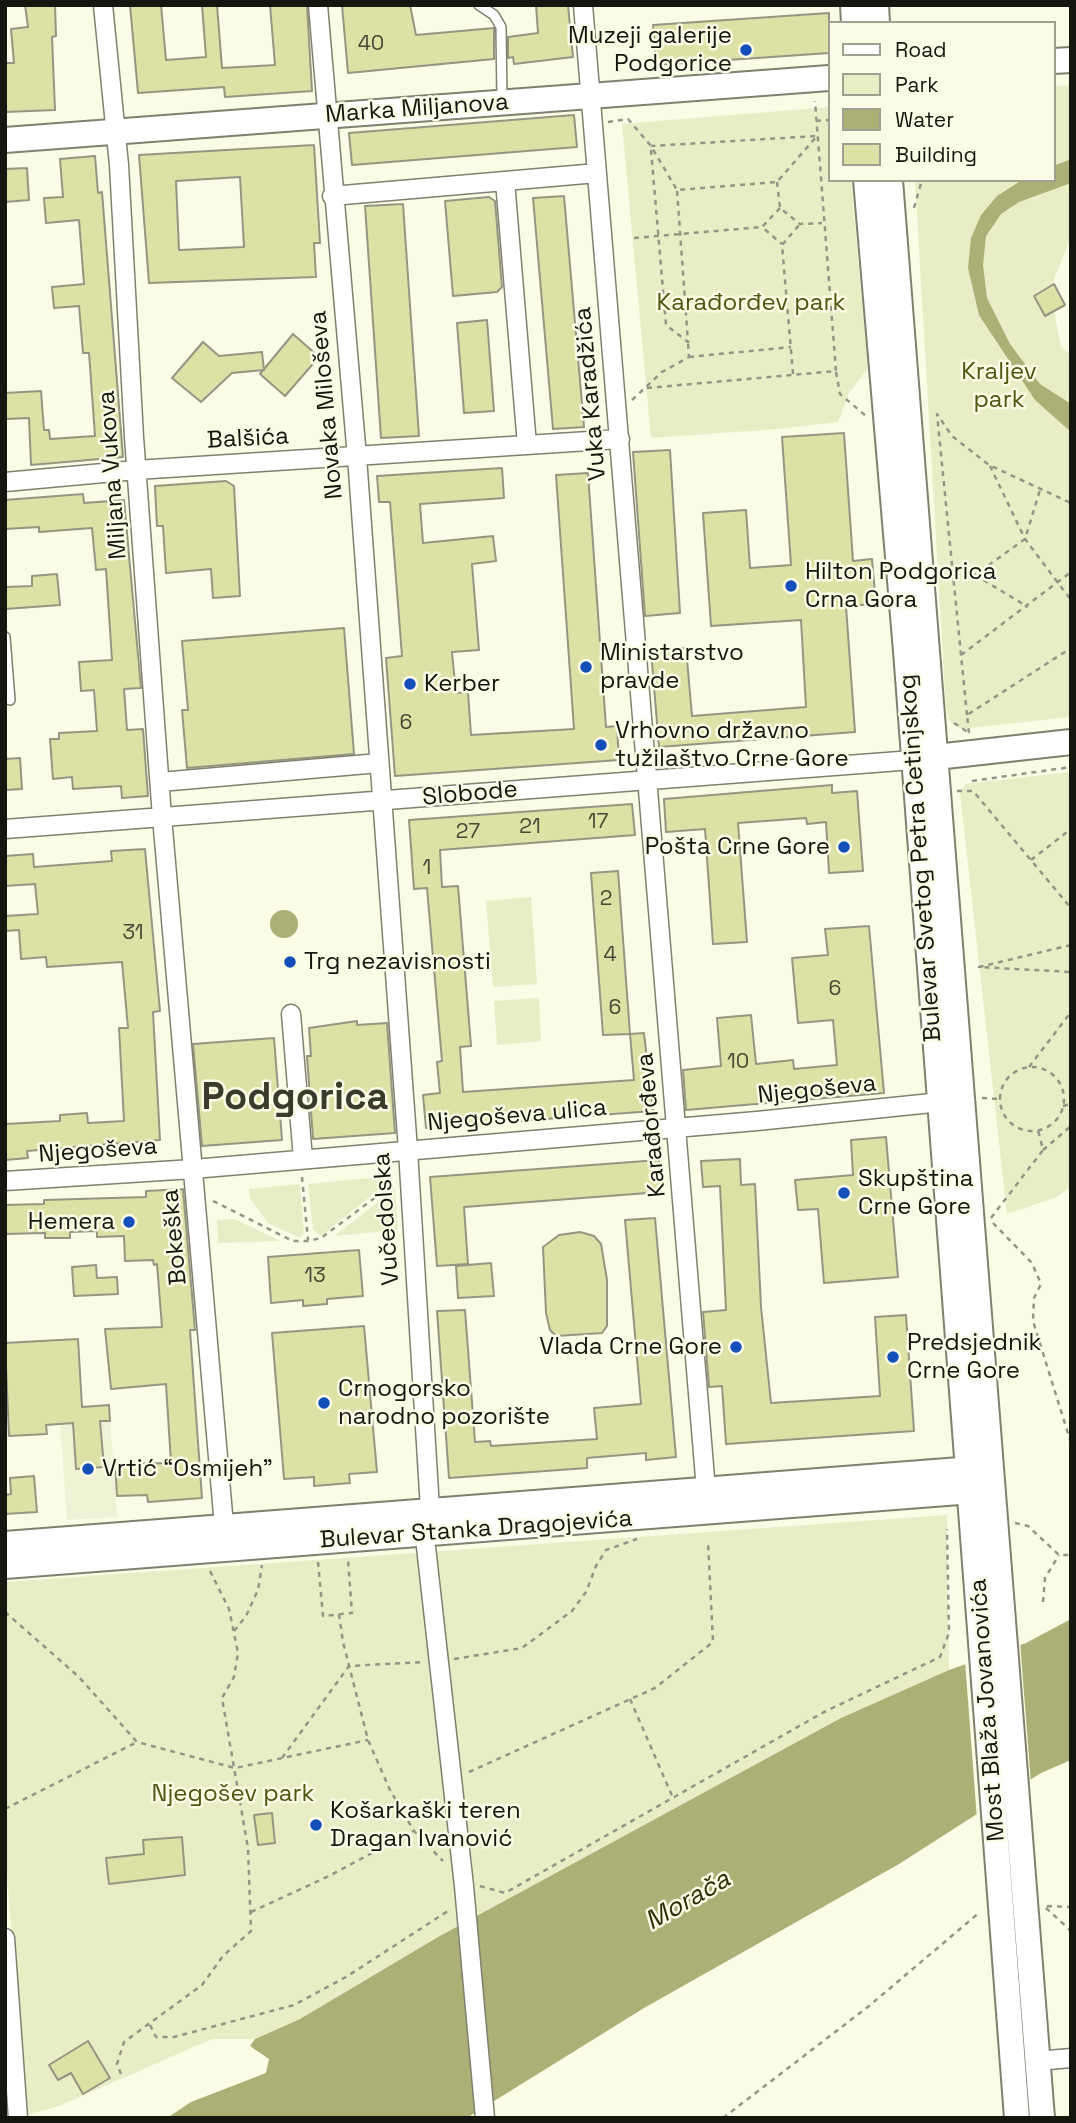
<!DOCTYPE html>
<meta charset="utf-8">
<style>
body{margin:0}
#map{position:relative;width:1076px;height:2123px;overflow:hidden;background:#fafce6;font-family:"Space Grotesk",sans-serif}
canvas{display:block}
.frame{position:absolute;inset:0;border:7px solid #15160e;pointer-events:none}
.legend{position:absolute;left:828px;top:21px;width:228px;height:161px;box-sizing:border-box;background:#fafce6;border:2px solid #9ea090;margin:0;padding:9px 12px;list-style:none;font-size:21px;color:#15160e}
.legend li{display:flex;align-items:center;gap:14px;height:35px}
.legend b{width:35px;border:2px solid #9ea090}
</style>
<div id="map">
<canvas width="1076" height="2123"></canvas>
<div class="frame"></div>
<ul class="legend">
<li><b style="height:9px;background:#fff"></b>Road</li>
<li><b style="height:19px;background:#e9edc6"></b>Park</li>
<li><b style="height:19px;background:#acb076"></b>Water</li>
<li><b style="height:19px;background:#dde1a5"></b>Building</li>
</ul>
</div>
<script>
const context = document.querySelector('canvas').getContext('2d');
context.lineJoin = 'round';
function fill(path, color) { context.fillStyle = color; context.fill(path, 'evenodd'); }
const toPath = rows => new Path2D(rows.map(r => 'M' + r).join(''));
function strokePath(path, color, width, dash) { context.strokeStyle = color; context.lineWidth = width; context.lineCap = dash ? 'butt' : 'round'; context.setLineDash(dash || []); context.stroke(path); }
function drawText(font, color, halo, rows, align = 'center') {
  context.font = font + ' "Space Grotesk",sans-serif'; context.lineWidth = 5; context.setLineDash([]); context.textBaseline = 'middle'; context.strokeStyle = halo; context.fillStyle = color; for (const [text, x, y, turn = 0] of rows) {
    context.save(); context.translate(x, y); context.rotate((+turn || 0) * Math.PI / 180); context.textAlign = isNaN(turn) ? turn : align; if (halo) context.strokeText(text, 0, 0); context.fillText(text, 0, 0); context.restore();
  }
}
fill(toPath([
 [109,1405,117,1517,67,1520,59,1409]
]), '#eff2d4');
fill(toPath([
 [1071,85,1071,237,1050,289,1061,347,1071,355,1071,717,961,729,950,722,946,708,915,180,1053,180,1053,86],
 [829,107,829,180,851,180,868,368,849,393,838,422,778,429,651,438,622,124],
 [1071,772,1071,1186,1057,1197,1007,1214,960,793,965,784],
 [531,897,537,984,493,987,486,901],
 [539,998,541,1041,497,1045,494,1001],
 [391,1176,392,1179,321,1236,313,1229,308,1184],
 [300,1184,304,1234,300,1238,268,1223,250,1198,249,1189],
 [395,1189,398,1230,334,1236],
 [235,1219,280,1241,218,1243,217,1220],
 [947,1515,949,1670,841,1718,438,1937,300,2019,255,2039,212,2039,59,2106,27,2115,5,1853,5,1582]
]), '#e9edc6');
fill(toPath([
 [1071,159,1071,183,1019,202,1001,214,986,236,983,265,987,298,1010,344,1040,384,1071,404,1071,432,1035,400,979,315,968,268,971,238,981,215,997,196,1022,180,1053,180,1053,166],
 '270 924a14 14 0 1 1 28 0a14 14 0 1 1-28 0Z',
 [1071,1619,1071,1760,1041,1773,899,1864,644,2008,470,2116,167,2118,191,2102,266,2073,269,2059,250,2046,255,2039,300,2019,438,1937,841,1718,949,1670,1026,1643]
]), '#acb076');
fill(toPath([
 [1020,1641,1031,1784,977,1819,965,1661]
]), '#fafce6');
const building = toPath([
 [25,5,55,5,56,36,52,37,55,110,5,112,5,63,14,63,11,29,28,27,25,5],
 [130,5,161,5,166,60,206,57,202,5,217,5,222,68,275,65,270,5,307,5,312,91,225,97,224,87,138,93,130,5],
 [342,5,410,5,416,35,494,28,494,59,348,73,342,5],
 [536,5,568,5,573,57,514,64,513,57,508,58,508,37,538,33,536,5],
 [829,13,829,53,656,65,653,25,829,13],
 [574,115,577,147,352,165,349,133,574,115],
 [314,145,320,243,314,243,316,277,149,283,139,155,314,145],
 [240,177,244,247,179,250,176,181,240,177],
 [95,156,98,193,102,192,123,457,31,465,29,418,5,419,5,393,41,391,44,430,49,430,50,439,95,436,89,353,83,353,79,306,54,308,52,287,84,284,79,220,46,223,44,198,63,197,60,159,95,156],
 [27,168,29,200,5,202,5,169,27,168],
 [564,196,584,427,553,429,533,198,564,196],
 [489,197,495,201,502,287,497,292,453,296,445,201,489,197],
 [403,204,419,436,381,438,365,206,403,204],
 [1054,284,1065,305,1045,316,1034,296,1054,284],
 [487,320,494,411,464,413,457,323,487,320],
 [293,334,319,357,285,396,260,374,293,334],
 [203,342,219,356,262,352,264,370,232,373,201,402,172,378,203,342],
 [844,433,853,561,872,559,876,604,846,606,855,732,659,747,651,650,686,648,692,716,806,707,801,620,711,626,703,513,746,510,750,568,791,565,782,437,844,433],
 [670,450,680,613,645,616,633,452,670,450],
 [502,468,504,498,420,504,423,543,493,536,496,561,472,564,479,650,452,652,456,693,468,692,471,735,574,729,556,475,588,473,606,727,617,726,619,760,395,776,386,658,402,656,390,502,379,502,377,476,502,468],
 [226,481,234,486,240,596,213,598,211,569,166,573,163,526,157,526,155,486,226,481],
 [83,494,84,503,124,500,141,688,124,689,127,730,143,729,148,796,122,798,121,786,73,789,72,777,53,779,50,739,59,739,59,733,97,731,94,690,81,691,79,662,112,660,106,569,96,570,92,528,39,532,39,527,5,529,5,500,83,494],
 [57,574,60,605,5,609,5,587,32,586,32,576,57,574],
 [344,628,354,754,187,768,182,710,188,710,182,641,344,628],
 [20,758,22,789,5,790,5,759,20,758],
 [832,785,832,793,857,791,863,871,829,873,826,822,807,824,806,818,738,823,747,942,713,944,705,829,666,832,664,799,832,785],
 [632,804,635,835,440,850,442,887,458,886,471,1046,460,1047,463,1092,634,1080,630,1034,644,1033,653,1111,426,1128,423,1095,440,1093,437,1062,442,1061,427,888,414,889,409,820,632,804],
 [145,849,160,1011,153,1012,160,1140,27,1151,28,1158,5,1160,5,1124,60,1121,60,1115,87,1113,88,1123,124,1121,119,1028,128,1028,122,962,47,967,46,957,21,959,19,930,5,931,5,916,38,914,35,884,5,886,5,856,33,854,34,867,112,861,111,851,145,849],
 [618,871,630,1034,603,1035,591,873,618,871],
 [869,926,884,1093,686,1110,683,1070,721,1066,717,1018,751,1015,756,1064,793,1060,794,1069,837,1065,833,1020,798,1023,792,958,828,955,825,929,869,926],
 [357,1021,357,1025,387,1023,395,1133,313,1139,307,1056,311,1056,309,1028,357,1021],
 [274,1038,282,1140,202,1146,193,1044,274,1038],
 [886,1137,898,1277,824,1283,818,1209,798,1210,795,1180,853,1175,851,1140,886,1137],
 [740,1159,741,1185,755,1184,761,1307,771,1403,880,1396,875,1317,906,1315,914,1431,726,1444,722,1386,709,1387,703,1312,726,1310,720,1186,703,1187,701,1161,740,1159],
 [659,1160,661,1192,464,1207,468,1264,437,1266,430,1177,659,1160],
 [183,1189,195,1330,190,1330,202,1498,148,1502,147,1495,117,1496,115,1464,171,1463,166,1384,111,1389,105,1329,162,1327,157,1264,154,1265,153,1260,125,1261,124,1236,97,1237,97,1231,70,1232,70,1238,45,1238,45,1233,5,1234,5,1205,44,1204,44,1200,146,1197,146,1191,183,1189],
 [655,1218,676,1457,646,1460,646,1453,587,1458,587,1468,449,1478,437,1311,465,1310,475,1442,490,1441,491,1446,597,1439,594,1408,641,1404,625,1220,655,1218],
 [580,1232,594,1236,601,1244,607,1280,607,1326,602,1333,556,1336,550,1330,546,1313,543,1247,559,1235,580,1232],
 [359,1250,363,1296,327,1299,327,1304,303,1306,303,1300,271,1303,268,1257,359,1250],
 [491,1263,494,1296,458,1298,456,1266,491,1263],
 [96,1265,97,1278,117,1277,118,1294,74,1296,72,1267,96,1265],
 [364,1326,377,1472,349,1474,350,1483,314,1486,314,1477,284,1479,272,1333,364,1326],
 [78,1339,82,1407,109,1405,110,1421,100,1421,104,1467,76,1469,73,1423,46,1425,47,1434,9,1436,5,1343,78,1339],
 [34,1476,37,1512,5,1514,5,1495,11,1494,10,1478,34,1476],
 [272,1813,275,1843,258,1845,254,1815,272,1813],
 [182,1837,185,1875,109,1884,106,1858,144,1854,143,1840,182,1837],
 [88,2041,110,2078,83,2094,71,2073,58,2080,49,2065,88,2041]
]);
fill(building, '#dde1a5');
strokePath(building, '#949682', 2);
const lane = toPath([
 [479,5,494,15,501,27,502,101],
 [5,637,10,700]
]);
const street = toPath([
 [103,5,119,165,134,437,162,817,225,1537],
 [318,5,357,457,408,1150,430,1509],
 [583,5,707,1502],
 [505,181,527,445],
 [332,196,597,173],
 [5,482,136,470,620,439],
 [160,782,379,763],
 [5,829,913,760],
 [291,1014,303,1159],
 [5,1181,193,1169,757,1121,951,1101],
 [426,1547,464,1886,485,2118],
 [5,1938,18,2118],
 [1037,2061,1071,2058]
]);
const secondary = toPath([
 [853,5,854,23],
 [876,5,877,23],
 [1053,61,1071,60],
 [5,140,829,78],
 [866,180,906,651,1017,2118],
 [890,180,1042,2118],
 [918,759,1071,742],
 [5,1544,986,1468],
 [5,1566,985,1490]
]);
strokePath(lane, '#7f816e', 12);
strokePath(street, '#7f816e', 21);
strokePath(secondary, '#7f816e', 28);
strokePath(toPath([
 [816,121,829,120],
 [608,122,628,119,651,146,677,190,777,182,817,136,651,146],
 [651,150,666,325,688,342,677,190],
 [777,182,780,208,800,224,822,223],
 [780,208,762,227,782,244],
 [914,208,922,180],
 [634,238,762,227],
 [689,357,791,347],
 [836,372,840,394,866,416],
 [793,374,782,245,800,224],
 [647,388,836,371,815,101],
 [632,400,662,372,689,357,688,342],
 [990,466,1025,539,1071,600],
 [975,575,1028,607],
 [952,578,975,575,1025,539,1040,490],
 [961,655,1071,572],
 [967,715,937,414,952,436,989,465,1071,503],
 [954,723,969,733],
 [969,733,967,715,1071,648],
 [972,781,1071,767],
 [957,791,973,791,1071,908],
 [1031,860,1071,829],
 [1071,945,979,967,1071,972],
 [1029,1067,1071,1012],
 '1000 1099a32 32 0 1 1 64 0a32 32 0 1 1-64 0Z',
 [982,1098,999,1099],
 [1063,1106,1071,1104],
 [1043,1150,1071,1126],
 [302,1177,308,1240],
 [213,1201,293,1241,308,1241,321,1238,392,1185],
 [991,1218,1043,1150,1038,1130],
 [993,1223,1032,1263,1041,1284,1034,1298,1033,1321,1071,1443],
 [1015,1523,1028,1526,1059,1555,1071,1555],
 [318,1562,323,1616,352,1613,348,1560],
 [1043,1602,1045,1578,1059,1555],
 [5,1612,79,1677,137,1742,235,1768,368,1740],
 [339,1614,343,1642,368,1740,390,1790,414,1831,443,1861],
 [234,1631,246,1616,258,1590,262,1565],
 [454,1659,522,1648,572,1611,586,1592,596,1566,606,1550,637,1539],
 [630,1699,673,1798],
 [282,1758,349,1666,423,1662],
 [469,1772,655,1688,713,1642,708,1542],
 [5,1809,137,1742],
 [480,1886,505,1893,824,1712,940,1657,949,1633,947,1529],
 [1047,1906,1071,1907],
 [1046,1908,1071,1931],
 [251,1912,329,1876,413,1831],
 [150,2025,156,2037,174,2037,294,2005,346,1977,448,1911],
 [121,2074,117,2064,124,2042,202,1985,223,1956,251,1931,248,1848,222,1698,234,1677,238,1653,229,1609,210,1571],
 [723,2118,869,2006,980,1912]
]), '#949586', 2.5, [5, 5]);
strokePath(lane, '#fff', 9);
strokePath(street, '#fff', 18);
strokePath(secondary, '#fff', 24);
for (const [x, y, r, color] of [
 [746,50,7,"#134eb9"],
 [791,586,7,"#134eb9"],
 [586,667,7,"#134eb9"],
 [410,684,7,"#134eb9"],
 [601,745,7,"#134eb9"],
 [844,847,7,"#134eb9"],
 [290,962,7,"#134eb9"],
 [844,1193,7,"#134eb9"],
 [129,1222,7,"#134eb9"],
 [736,1347,7,"#134eb9"],
 [893,1357,7,"#134eb9"],
 [324,1403,7,"#134eb9"],
 [88,1469,7,"#134eb9"],
 [316,1825,7,"#134eb9"]
]) { const dot = new Path2D(); dot.arc(x, y, r, 0, 2 * Math.PI); context.fillStyle = color; context.fill(dot); strokePath(dot, '#fafce6', 2.5); }
drawText('21px', '#474934', null, [
 ["40",371,44],
 ["6",406,723],
 ["17",598,822],
 ["21",530,827],
 ["27",468,832],
 ["1",427,868],
 ["2",606,899],
 ["31",133,933],
 ["4",610,955],
 ["6",835,989],
 ["6",615,1008],
 ["10",738,1062],
 ["13",315,1276]
]);
drawText('24px', '#15160e', '#fafce6', [
 ["Muzeji galerije",732,36,"right"],
 ["Podgorice",732,64,"right"],
 ["Hilton Podgorica",805,572],
 ["Crna Gora",805,600],
 ["Ministarstvo",600,653],
 ["pravde",600,681],
 ["Kerber",424,684],
 ["Vrhovno državno",615,731],
 ["tužilaštvo Crne Gore",615,759],
 ["Pošta Crne Gore",830,847,"right"],
 ["Trg nezavisnosti",304,962],
 ["Skupština",858,1179],
 ["Crne Gore",858,1207],
 ["Hemera",115,1222,"right"],
 ["Predsjednik",907,1343],
 ["Crne Gore",907,1371],
 ["Vlada Crne Gore",722,1347,"right"],
 ["Crnogorsko",338,1389],
 ["narodno pozorište",338,1417],
 ["Vrtić “Osmijeh”",102,1469],
 ["Košarkaški teren",330,1811],
 ["Dragan Ivanović",330,1839]
], 'left');
drawText('24px', '#15160e', '#fafce6', [
 ["Marka Miljanova",417,109,-4],
 ["Vuka Karadžića",591,394,-95],
 ["Novaka Miloševa",327,405,-95],
 ["Balšića",248,439,-3],
 ["Miljana Vukova",113,475,-94],
 ["Slobode",470,794,-5],
 ["Bulevar Svetog Petra Cetinjskog",921,858,-94],
 ["Njegoševa",817,1090,-6],
 ["Njegoševa ulica",517,1116,-5],
 ["Karađorđeva",652,1125,-95],
 ["Njegoševa",98,1151,-4],
 ["Vučedolska",387,1219,-94],
 ["Bokeška",175,1237,-95],
 ["Bulevar Stanka Dragojevića",476,1530,-4],
 ["Most Blaža Jovanovića",988,1710,-94]
]);
drawText('24px', '#525411', '#fafce6', [
 ["Karađorđev park",751,303],
 ["Kraljev",999,372],
 ["park",999,400],
 ["Njegošev park",233,1794]
]);
drawText('italic 26px', '#2b2d00', '#fafce6', [
 ["Morača",688,1901,-30]
]);
drawText('bold 38px', '#3a3b2a', '#fafce6', [
 ["Podgorica",295,1099]
]);
</script>
